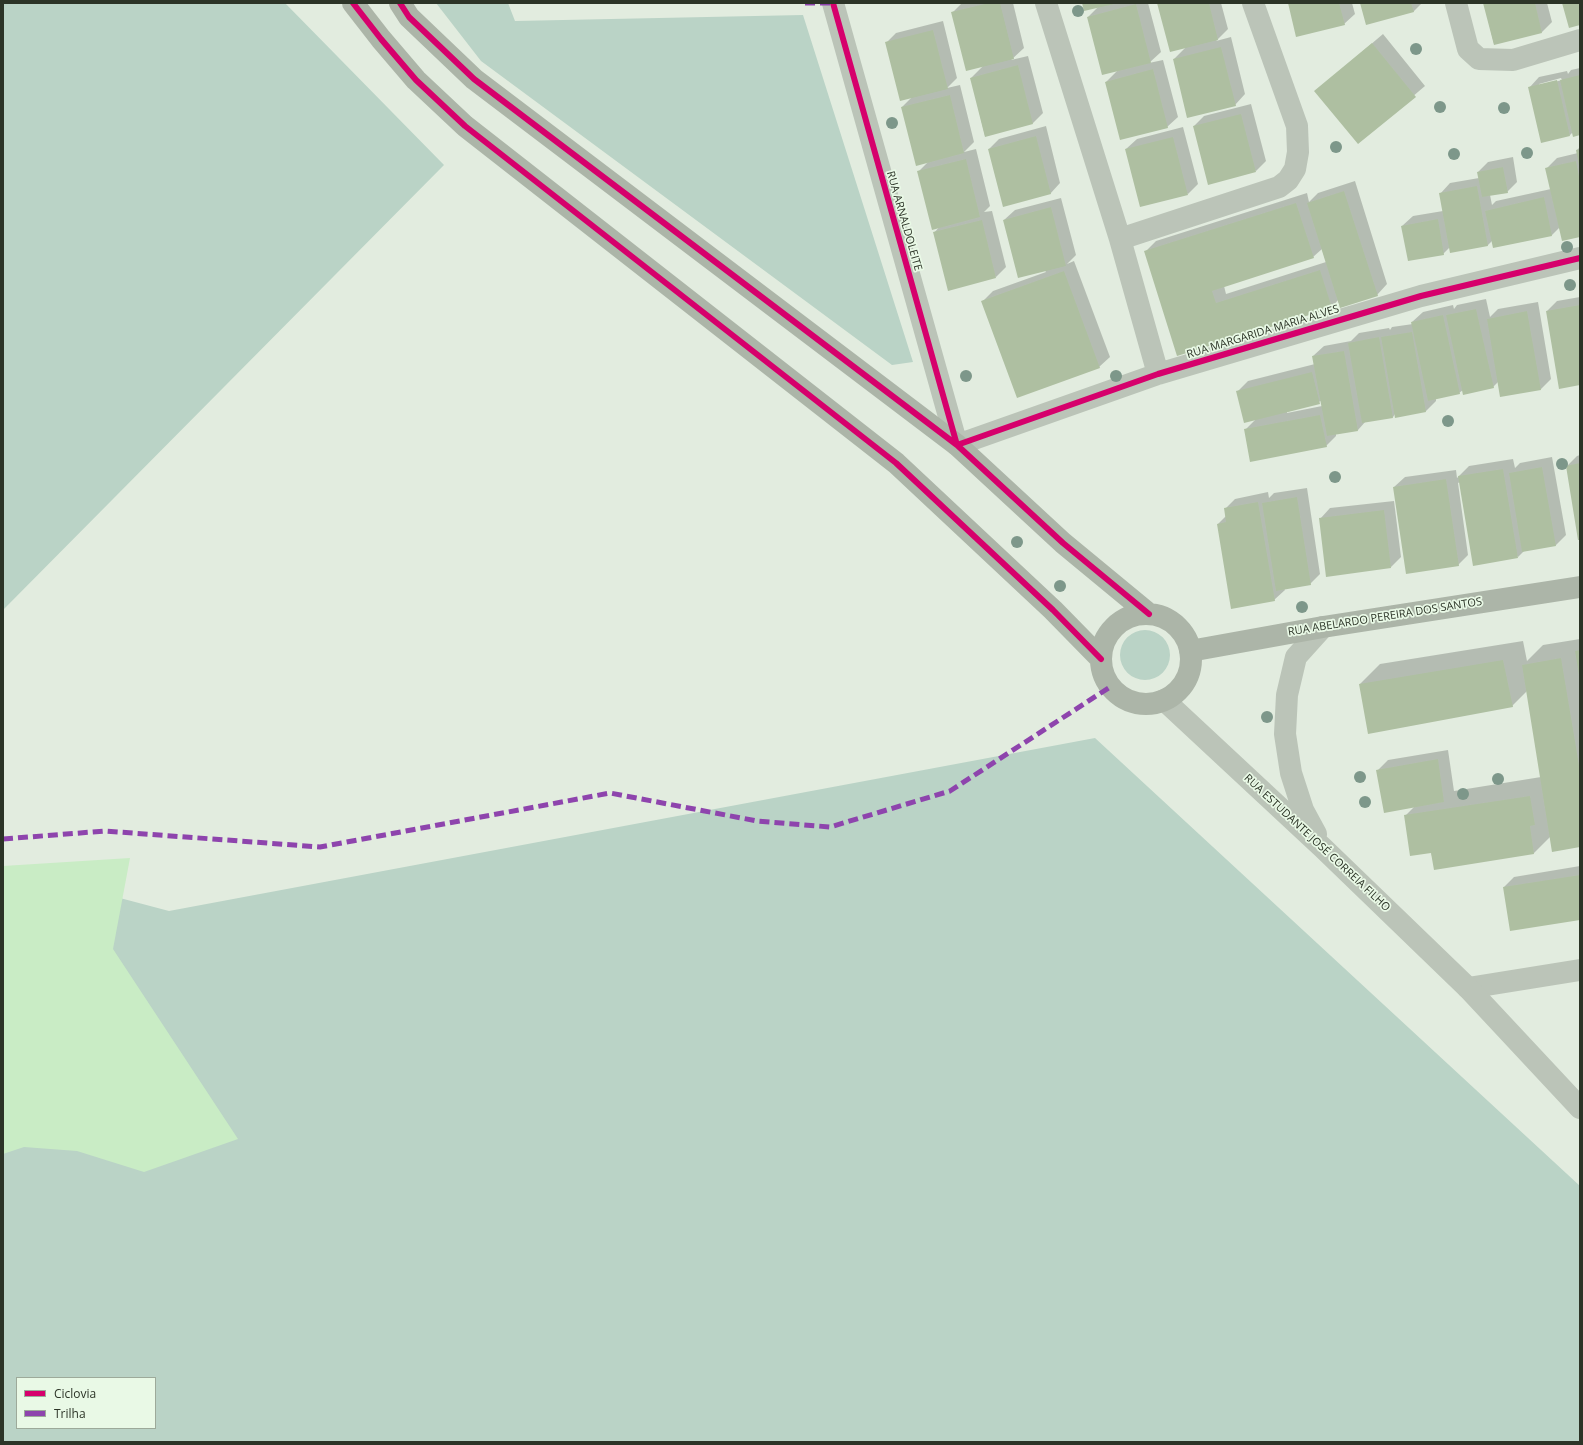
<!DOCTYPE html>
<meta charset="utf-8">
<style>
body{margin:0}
#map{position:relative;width:1583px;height:1445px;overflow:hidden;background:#e2ecdf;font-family:"Open Sans",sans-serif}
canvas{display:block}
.frame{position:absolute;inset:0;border:4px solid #2c3427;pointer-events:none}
.legend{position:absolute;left:16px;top:1377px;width:140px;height:52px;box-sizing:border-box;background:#e9f9e6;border:1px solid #9daa9a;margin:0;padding:5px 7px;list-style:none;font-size:12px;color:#2c3427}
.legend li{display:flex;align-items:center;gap:8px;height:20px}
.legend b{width:20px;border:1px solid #9daa9a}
</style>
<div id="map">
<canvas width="1583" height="1445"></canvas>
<div class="frame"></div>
<ul class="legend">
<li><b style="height:5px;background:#d6006c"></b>Ciclovia</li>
<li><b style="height:5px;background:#8e44ad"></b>Trilha</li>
</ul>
</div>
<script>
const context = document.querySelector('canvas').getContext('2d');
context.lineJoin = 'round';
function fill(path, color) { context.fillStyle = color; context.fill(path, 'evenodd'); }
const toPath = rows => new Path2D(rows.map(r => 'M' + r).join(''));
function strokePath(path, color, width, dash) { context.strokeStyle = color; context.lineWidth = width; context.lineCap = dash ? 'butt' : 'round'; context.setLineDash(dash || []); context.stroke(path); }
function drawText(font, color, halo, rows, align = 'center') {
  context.font = font + ' "Open Sans",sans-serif'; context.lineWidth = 3.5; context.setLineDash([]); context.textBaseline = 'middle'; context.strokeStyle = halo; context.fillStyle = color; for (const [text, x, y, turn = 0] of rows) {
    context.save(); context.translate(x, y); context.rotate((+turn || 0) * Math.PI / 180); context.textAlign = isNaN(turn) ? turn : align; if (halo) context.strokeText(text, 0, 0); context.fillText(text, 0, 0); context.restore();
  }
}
fill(toPath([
 [3,3,285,3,444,165,3,610],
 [436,3,508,3,515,21,803,15,913,362,892,365,481,61],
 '1120 655a25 25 0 1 1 50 0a25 25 0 1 1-50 0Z',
 [1095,738,1580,1186,1580,1442,3,1442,3,867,169,911],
 [17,1378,155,1378,155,1428,17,1428]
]), '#bad3c6');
fill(toPath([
 [130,858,113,949,238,1139,144,1172,77,1151,24,1147,3,1154,3,866]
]), '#c9ecc5');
fill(toPath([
 [962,3,1013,3,1024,48,1011,60,1028,56,1043,113,1033,123,985,136,971,78,984,65,952,13],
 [1083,3,1148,3,1161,52,1149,63,1163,60,1178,117,1167,127,1106,82,1118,70,1088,17,1099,6],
 [1158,3,1221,3,1228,29,1216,41,1231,37,1245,94,1235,105,1174,59,1186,47],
 [1289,3,1352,3,1355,14,1344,24],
 [1361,3,1422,3,1413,12],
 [1484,3,1547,3,1552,22,1542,32,1494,44],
 [943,21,957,78,947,88,960,85,974,142,964,152,976,149,990,206,984,212,992,211,1006,267,996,277,934,233,940,226,919,171,928,162,902,107,912,97,886,43,896,33],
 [1383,34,1425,86,1358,143,1316,91],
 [1580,68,1580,134,1573,132,1570,135,1542,142,1529,88,1539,77,1567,71,1568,74,1571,70],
 [1561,78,1562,80,1539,86,1539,84],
 [1251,104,1266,161,1256,171,1194,126,1204,116],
 [1046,126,1060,183,1050,194,989,149,999,139],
 [1183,127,1198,184,1188,194,1126,149,1137,139],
 [1580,147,1580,236,1560,227,1552,235,1494,247,1492,241,1488,245,1451,252,1450,247,1443,254,1402,226,1413,216,1443,211,1440,194,1450,183,1479,178,1478,172,1488,162,1513,157,1517,182,1507,192,1490,195,1492,205,1496,201,1551,189,1547,168,1557,158,1578,153,1577,150],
 [1355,181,1387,284,1377,295,1338,300,1332,307,1178,355,1145,252,1156,241,1307,193,1309,202,1318,193],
 [1322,249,1326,262,1226,294,1224,286,1313,257],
 [1061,198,1076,255,1067,264,1074,261,1110,357,1099,367,983,301,993,291,1046,272,1004,220,1015,210],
 [1580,297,1580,384,1560,388,1547,311,1557,301],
 [1486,299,1490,317,1498,309,1538,302,1551,379,1541,389,1499,381,1493,387,1463,390,1459,393,1436,398,1436,401,1426,411,1395,414,1393,417,1366,421,1358,430,1336,434,1336,436,1326,446,1245,430,1256,419,1238,391,1248,381,1315,364,1313,356,1324,346,1351,341,1359,333,1389,328,1390,330,1392,327,1413,324,1412,322,1423,312,1453,305,1454,309,1457,305],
 [1321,401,1322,406,1287,413,1287,412],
 [1580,455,1580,539,1567,466,1577,456],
 [1552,457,1566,535,1556,545,1525,550,1518,557,1460,482,1458,483,1468,555,1458,565,1394,487,1405,477,1456,470,1457,478,1469,466,1513,459,1515,468,1520,463],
 [1307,488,1320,574,1310,584,1284,588,1285,590,1274,600,1218,524,1226,516,1225,509,1235,499,1268,492,1269,498,1274,493],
 [1394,501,1401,557,1391,567,1320,519,1330,508],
 [1580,639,1580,846,1551,836,1534,853,1435,869,1431,852,1405,816,1414,807,1378,770,1388,760,1448,750,1454,791,1541,777,1527,691,1512,706,1360,684,1380,664,1523,641,1527,661,1543,645],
 [1580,866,1580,919,1504,887,1514,877]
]), '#0003');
fill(toPath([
 [989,3,1000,3,1014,59,966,71,951,12],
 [1082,3,1114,3,1114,4,1084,11],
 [1157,3,1209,3,1218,40,1170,52],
 [1288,3,1339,3,1345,25,1296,37],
 [1360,3,1411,3,1414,12,1366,25],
 [1483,3,1535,3,1542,33,1494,45],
 [1562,3,1580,3,1580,25,1569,28],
 [1136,4,1151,63,1102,75,1087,17],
 [933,30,948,89,900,101,885,42],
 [1372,43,1416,97,1358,144,1314,91],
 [1221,47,1236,106,1187,118,1173,59],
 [1018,65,1033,124,985,137,970,78],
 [1153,69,1168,128,1120,140,1105,82],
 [1580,75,1580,135,1573,137,1560,80],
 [1557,80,1570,136,1541,143,1528,87],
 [950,95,964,153,916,166,901,107],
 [1241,114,1256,172,1208,185,1193,126],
 [1036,136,1051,194,1003,207,988,149],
 [1173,137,1188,195,1140,207,1125,149],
 [1580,149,1580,166,1579,166,1576,150],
 [966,159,980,217,932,230,917,171],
 [1576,161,1580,181,1580,237,1562,241,1545,168],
 [1503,167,1508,193,1482,197,1477,172],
 [1477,186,1488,246,1450,253,1439,193],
 [1344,191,1378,296,1340,308,1307,203],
 [1544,197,1552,236,1493,248,1485,211],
 [1296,203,1314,258,1212,291,1216,303,1320,270,1332,308,1177,356,1144,251],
 [1051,207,1066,266,1018,278,1003,220],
 [1438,219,1444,255,1408,261,1401,226],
 [982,220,996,278,948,291,933,232],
 [1064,271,1100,368,1017,398,981,301],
 [1580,305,1580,385,1559,389,1546,311],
 [1476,309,1494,388,1463,395,1446,315],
 [1527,311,1541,390,1500,397,1487,319],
 [1443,315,1460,394,1428,401,1411,322],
 [1412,332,1426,412,1395,418,1381,337],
 [1379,337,1393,418,1362,423,1348,343],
 [1344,351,1358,431,1327,436,1312,356],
 [1312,372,1320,404,1244,423,1236,391],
 [1320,415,1327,447,1250,462,1244,429],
 [1580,463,1580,540,1578,540,1566,466],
 [1542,467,1556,546,1522,552,1509,473],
 [1503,469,1518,558,1473,566,1458,476],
 [1446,479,1459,566,1406,574,1393,487],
 [1297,497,1311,585,1276,591,1262,503],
 [1258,502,1275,601,1231,609,1217,524,1226,522,1224,508],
 [1384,510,1391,568,1326,577,1319,518],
 [1580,650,1580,675,1579,675,1575,651],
 [1561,658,1580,771,1580,847,1552,852,1522,665],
 [1503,660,1513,707,1368,734,1359,684],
 [1438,759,1444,802,1384,813,1376,770],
 [1530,796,1535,825,1530,826,1534,854,1434,870,1431,853,1410,856,1404,815],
 [1580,875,1580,920,1510,931,1503,887]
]), '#aebfa1');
strokePath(toPath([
 [833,3,957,445,1158,374,1421,296,1580,258],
 [1046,3,1120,239,1158,374],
 [1456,3,1468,49,1479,59,1513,60,1580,40],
 [1120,239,1279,187,1288,180,1295,169,1298,152,1297,126,1253,3],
 [1468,988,1580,970]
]), '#bbc4b8', 22);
strokePath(toPath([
 [1164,700,1323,848,1468,988,1580,1108],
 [1316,834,1303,810,1291,773,1285,734,1287,695,1296,657,1323,627]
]), '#bbc4b8', 22);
strokePath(toPath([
 [353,3,381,39,416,80,465,126,896,463,1053,610,1101,659],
 [400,3,409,17,474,79,957,445,1063,543,1149,614],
 '1101 659a45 45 0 1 1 90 0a45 45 0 1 1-90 0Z',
 [1190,651,1323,627,1580,587]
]), '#acb5a8', 22);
strokePath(toPath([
 [805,3,833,3],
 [3,839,105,831,320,847,610,793,757,821,830,827,950,791,1110,687]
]), '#8e44ad', 5, [10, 5]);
strokePath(toPath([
 [353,3,381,39,416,80,465,126,896,463,1053,610,1101,659],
 [400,3,409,17,474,79,957,445,1063,543,1149,614],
 [833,3,957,445,1158,374,1421,296,1580,258]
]), '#d6006c', 6);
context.fillStyle = '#7d978a';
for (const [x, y] of [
 [1078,11],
 [1416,49],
 [1440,107],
 [1504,108],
 [892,123],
 [1336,147],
 [1527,153],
 [1454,154],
 [1567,247],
 [1570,285],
 [966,376],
 [1116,376],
 [1448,421],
 [1562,464],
 [1335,477],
 [1017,542],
 [1060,586],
 [1302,607],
 [1267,717],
 [1360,777],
 [1498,779],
 [1463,794],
 [1365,802]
]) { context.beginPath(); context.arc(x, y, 6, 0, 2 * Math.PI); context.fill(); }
drawText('11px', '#2c3427', '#e9f9e6', [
 ["RUA ARNALDOLEITE",904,221,74],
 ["RUA MARGARIDA MARIA ALVES",1263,332,-17],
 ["RUA ABELARDO PEREIRA DOS SANTOS",1385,617,-9],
 ["RUA ESTUDANTE JOSÉ CORREIA FILHO",1317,843,43]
]);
</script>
